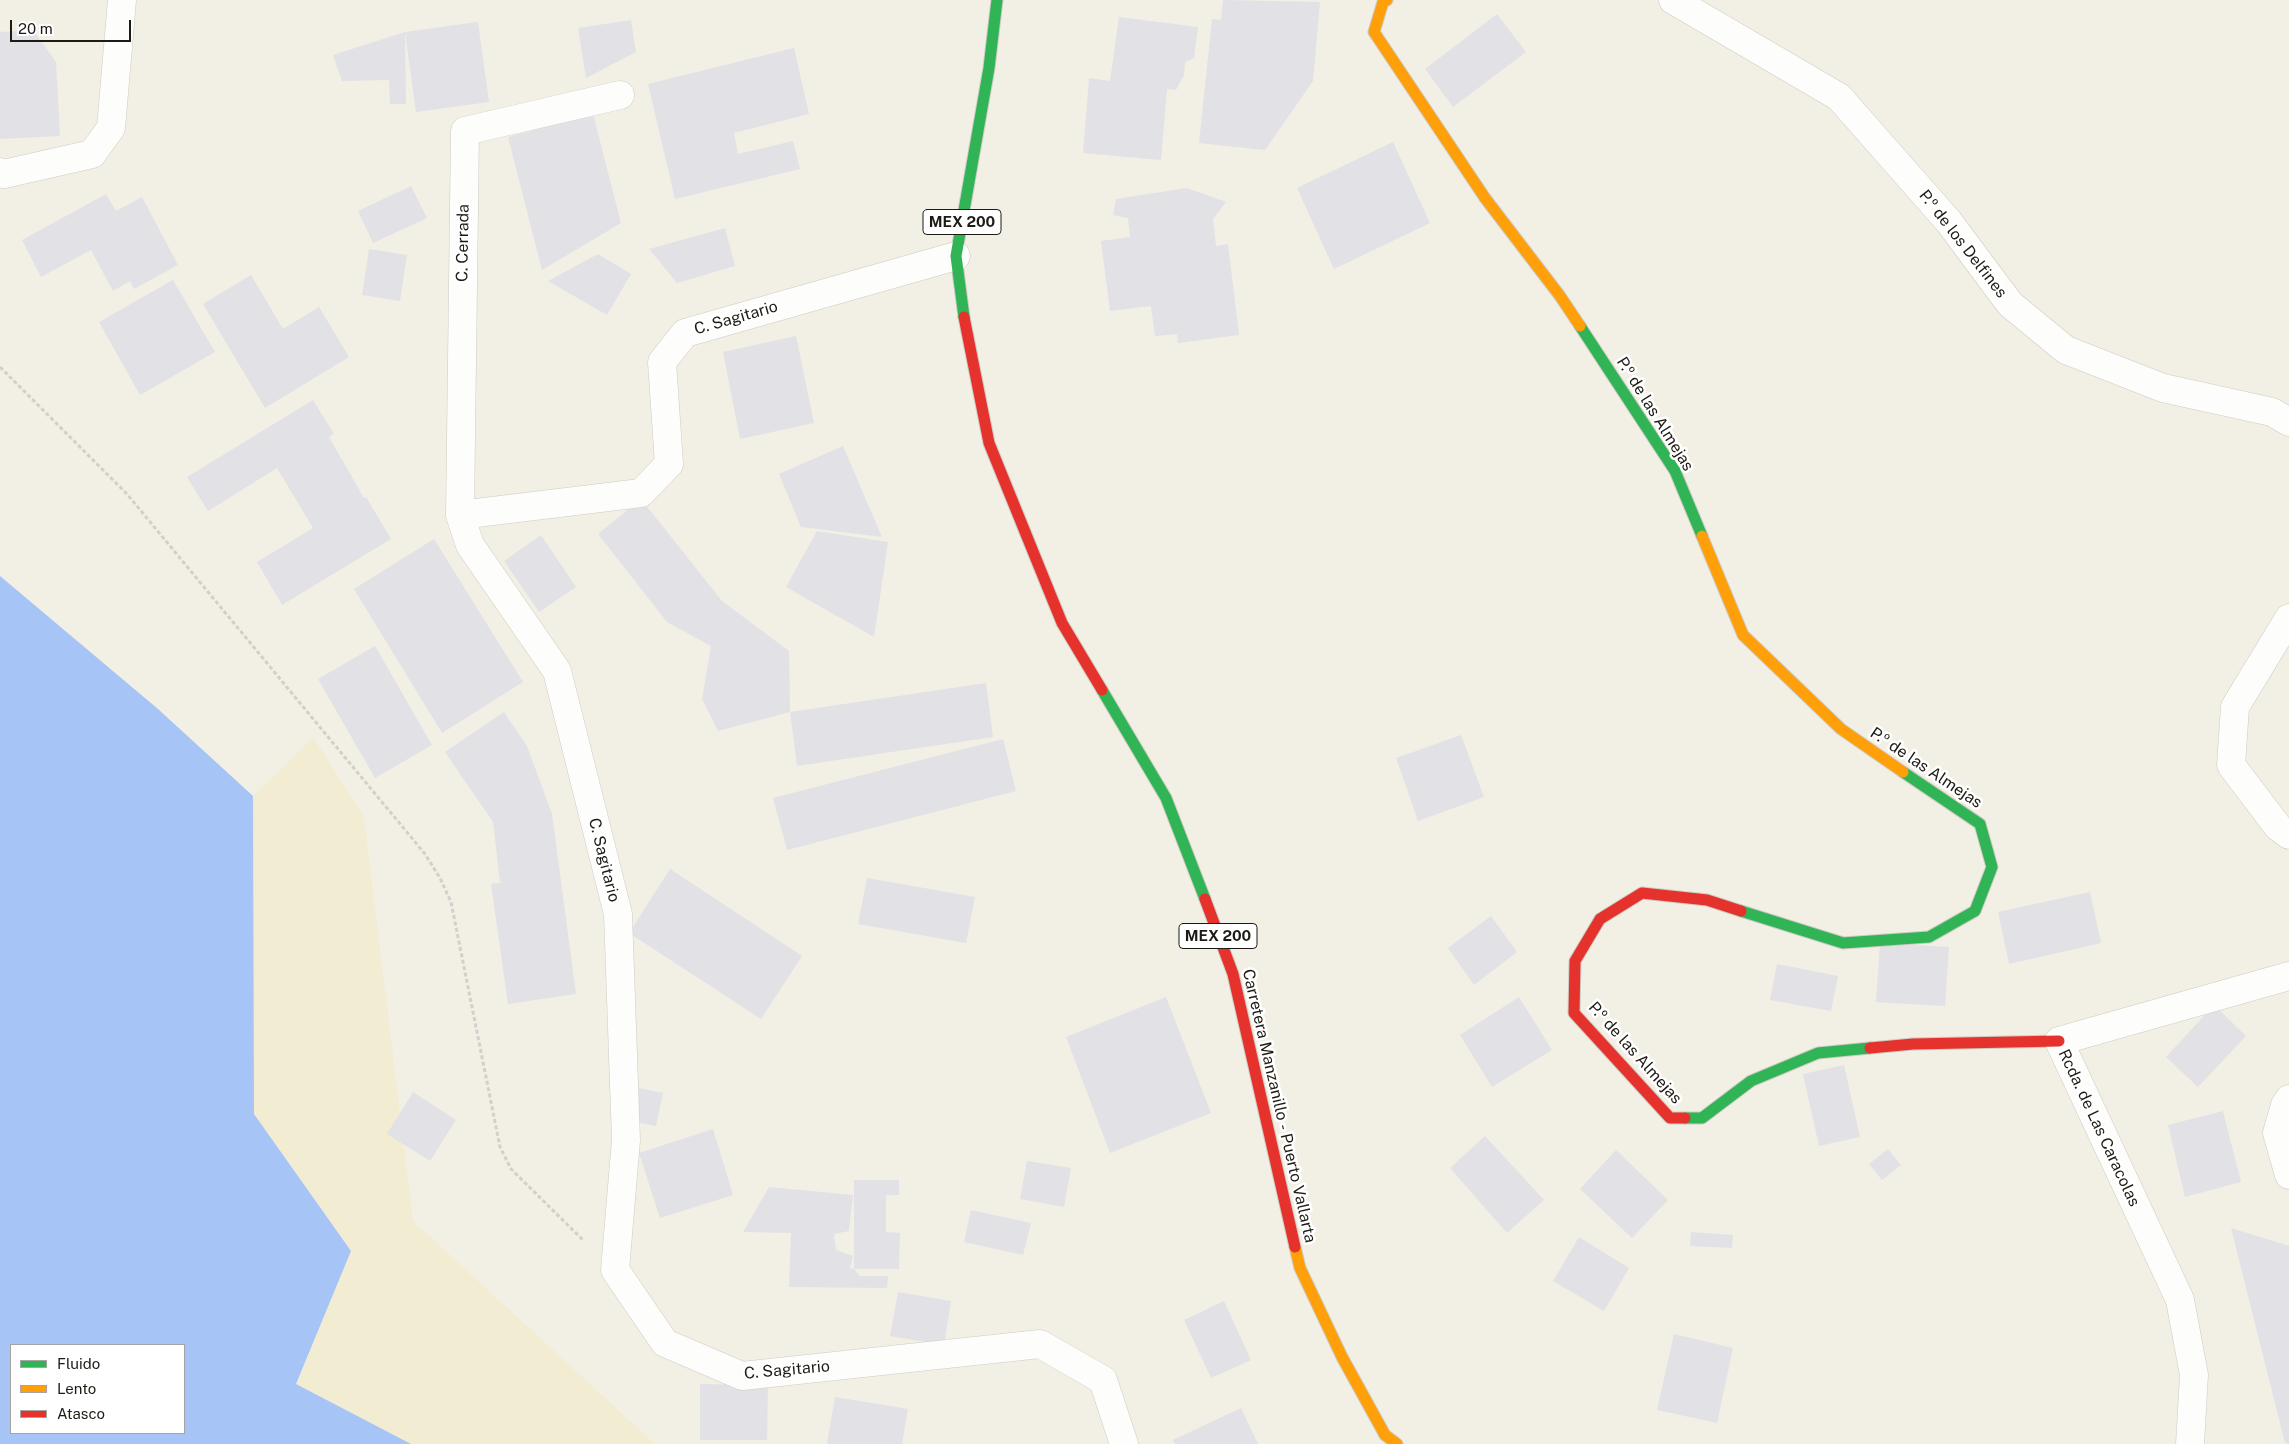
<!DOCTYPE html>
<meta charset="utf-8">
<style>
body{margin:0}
#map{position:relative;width:2289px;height:1444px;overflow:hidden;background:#f2efe5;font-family:"Public Sans",sans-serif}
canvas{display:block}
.legend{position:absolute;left:10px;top:1344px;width:175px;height:90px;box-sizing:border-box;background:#fff;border:1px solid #a5a4a1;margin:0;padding:6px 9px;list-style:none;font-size:15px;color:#1d1b14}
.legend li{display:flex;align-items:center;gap:10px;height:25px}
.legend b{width:25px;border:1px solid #a5a4a1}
.scale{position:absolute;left:10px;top:20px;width:121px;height:22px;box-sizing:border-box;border:2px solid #1d1b14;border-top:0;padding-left:6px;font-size:15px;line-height:18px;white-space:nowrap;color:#1d1b14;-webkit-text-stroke:4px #fff;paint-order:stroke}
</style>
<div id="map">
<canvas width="2289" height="1444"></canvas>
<ul class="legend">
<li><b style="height:6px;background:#30b455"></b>Fluido</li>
<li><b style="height:6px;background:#ff9f0a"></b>Lento</li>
<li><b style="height:6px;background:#e5322d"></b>Atasco</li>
</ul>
<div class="scale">20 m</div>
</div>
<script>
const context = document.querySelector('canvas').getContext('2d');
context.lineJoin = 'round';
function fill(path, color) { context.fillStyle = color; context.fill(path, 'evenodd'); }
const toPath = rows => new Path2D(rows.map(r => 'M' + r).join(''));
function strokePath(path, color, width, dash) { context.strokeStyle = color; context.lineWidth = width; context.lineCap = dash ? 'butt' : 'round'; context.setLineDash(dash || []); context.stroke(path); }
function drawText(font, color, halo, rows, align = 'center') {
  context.font = font + ' "Public Sans",sans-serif'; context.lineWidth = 5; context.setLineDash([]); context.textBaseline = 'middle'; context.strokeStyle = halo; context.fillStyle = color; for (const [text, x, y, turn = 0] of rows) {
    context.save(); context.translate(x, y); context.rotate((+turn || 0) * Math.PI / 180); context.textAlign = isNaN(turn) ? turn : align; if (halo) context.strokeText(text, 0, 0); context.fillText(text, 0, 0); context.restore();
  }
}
fill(toPath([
 [313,737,364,817,413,1221,655,1444,411,1444,296,1384,351,1251,254,1114,253,796]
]), '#f2ecd2');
fill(toPath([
 [0,576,158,709,253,796,254,1114,351,1251,296,1384,411,1444,0,1444],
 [11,1345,184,1345,184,1433,11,1433]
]), '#a6c4f5');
fill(toPath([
 [1223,0,1320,2,1313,81,1265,150,1199,143,1212,19,1221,20],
 [1497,14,1526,52,1453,107,1425,69],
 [1119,17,1198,27,1194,58,1185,62,1184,75,1176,90,1167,89,1161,160,1083,153,1089,78,1110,81],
 [631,20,636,52,586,78,578,28],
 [478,22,489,102,416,112,405,32],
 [33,30,56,62,60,136,0,139,0,32],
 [405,32,406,104,390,104,389,80,342,81,333,55],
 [794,48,809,114,734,133,738,154,793,141,800,169,675,199,648,84],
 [593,114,621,223,542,270,508,137],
 [1393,142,1430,223,1334,269,1297,188],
 [411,186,427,218,373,243,358,211],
 [1187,188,1226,202,1213,219,1216,246,1228,244,1239,335,1178,343,1177,334,1155,336,1151,306,1110,311,1101,241,1130,237,1128,218,1113,215,1116,199],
 [106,194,116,211,142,197,178,265,134,289,130,281,113,291,91,250,41,277,22,240],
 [725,228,735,266,677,283,649,249],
 [369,249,407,255,400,301,362,295],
 [598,254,631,274,607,315,548,281],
 [251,275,283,329,319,307,349,357,265,408,203,304],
 [173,280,215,352,140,395,99,322],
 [796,336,814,423,740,439,723,352],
 [313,400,334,434,329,437,364,498,366,497,391,539,282,605,257,562,313,528,277,468,208,511,187,477],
 [843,446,882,537,801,527,779,474],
 [641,499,722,601,789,651,790,712,718,731,702,699,711,646,667,622,598,534],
 [817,531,888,542,874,637,786,587],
 [541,535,576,587,539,612,504,561],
 [434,539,523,682,442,733,354,589],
 [375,646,432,745,375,778,318,679],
 [986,683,993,737,797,766,790,712],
 [504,712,527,746,552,814,576,994,508,1004,491,884,509,881,500,882,493,822,445,752],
 [1461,735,1484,797,1418,821,1396,758],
 [1003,739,1016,791,787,850,773,798],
 [670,869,802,956,761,1019,629,933],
 [867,878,975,897,966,943,858,924],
 [2090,892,2101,943,2009,964,1998,912],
 [1491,916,1517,952,1474,985,1448,948],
 [1880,943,1949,947,1945,1006,1876,1002],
 [1777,964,1838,976,1831,1011,1770,1000],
 [1166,997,1211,1113,1110,1153,1066,1037],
 [1519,997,1552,1050,1492,1087,1460,1035],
 [2214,1005,2246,1036,2198,1087,2166,1057],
 [1844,1065,1860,1137,1819,1146,1803,1074],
 [633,1087,663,1093,656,1126,626,1120],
 [413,1092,456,1120,430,1161,387,1134],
 [2223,1111,2241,1182,2185,1197,2168,1125],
 [713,1129,733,1195,660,1218,639,1153],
 [1485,1136,1544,1200,1507,1233,1450,1168],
 [1888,1149,1901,1165,1882,1180,1869,1164],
 [1616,1150,1668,1200,1632,1238,1580,1189],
 [1027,1161,1071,1168,1064,1207,1020,1199],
 [854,1180,899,1180,899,1195,886,1195,886,1232,900,1233,899,1269,854,1269,860,1276,888,1276,887,1288,789,1287,791,1233,743,1232,769,1187,853,1195,849,1231,834,1234,836,1250,853,1256,850,1268,854,1269],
 [971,1210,1031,1223,1023,1255,964,1242],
 [2231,1228,2289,1246,2289,1444,2285,1443],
 [1691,1232,1733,1235,1732,1248,1690,1246],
 [1579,1237,1629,1268,1604,1311,1553,1281],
 [898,1292,951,1301,944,1345,890,1336],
 [1224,1301,1251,1360,1211,1378,1184,1320],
 [1674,1334,1733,1348,1717,1423,1657,1410],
 [700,1384,768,1385,767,1440,700,1440],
 [835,1397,908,1409,902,1444,827,1444],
 [1241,1408,1258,1444,1175,1444,1173,1440]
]), '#e2e1e6');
const street = toPath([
 [1673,0,1839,97,1949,222,2010,304,2066,350,2163,388,2272,412,2289,422],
 [0,172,4,174,92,154,111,128,122,0],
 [956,256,685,333,662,362,669,464,641,493,460,515,470,545,557,671,618,914,626,1140,615,1270,665,1343,742,1376,1040,1344,1103,1380,1124,1444],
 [460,515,465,131,620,95],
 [2289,618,2235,707,2231,765,2278,827,2289,835],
 [2289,1099,2285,1105,2277,1133,2289,1175],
 [2190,1444,2194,1375,2180,1300,2059,1041,2289,976]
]);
const fast = toPath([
 [964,317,956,256,989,68,997,0],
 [1580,326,1675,471,1702,536],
 [1102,690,1166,798,1205,899],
 [1741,911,1843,943,1929,937,1975,911,1992,867,1980,824,1903,772],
 [1685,1118,1702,1118,1751,1081,1818,1053,1870,1048]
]);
const slow = toPath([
 [1387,0,1383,2,1374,32,1485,198,1560,296,1580,326],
 [1702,536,1743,635,1841,729,1903,772],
 [1295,1247,1300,1268,1342,1357,1385,1435,1397,1444]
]);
const jam = toPath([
 [964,317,989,443,1062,623,1102,690],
 [1205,899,1233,974,1295,1247],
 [1870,1048,1913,1044,2059,1041],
 [1685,1118,1670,1118,1574,1013,1575,961,1600,919,1642,893,1707,900,1741,911]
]);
strokePath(street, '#cdcbc3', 29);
strokePath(fast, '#cdcbc3', 13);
strokePath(slow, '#cdcbc3', 13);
strokePath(jam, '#cdcbc3', 13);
strokePath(toPath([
 [0,367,127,494,425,854,440,878,451,902,500,1147,511,1169,583,1240]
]), '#d1d0cc', 3, [4, 2.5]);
strokePath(street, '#fdfdfb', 28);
strokePath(fast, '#30b455', 11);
strokePath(slow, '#ff9f0a', 11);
strokePath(jam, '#e5322d', 11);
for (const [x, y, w] of [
 [962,222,78],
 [1218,936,78]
]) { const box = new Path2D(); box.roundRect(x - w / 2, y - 12.5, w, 25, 4); context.fillStyle = '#fff'; context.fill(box); strokePath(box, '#1d1b14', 1); }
drawText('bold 15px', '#1d1b14', null, [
 ["MEX 200",962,222],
 ["MEX 200",1218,936]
]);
drawText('16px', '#1d1b14', '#fff', [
 ["C. Cerrada",463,243,-89],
 ["P.º de los Delfines",1963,244,52],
 ["C. Sagitario",736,318,-16],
 ["P.º de las Almejas",1655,414,58],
 ["P.º de las Almejas",1926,768,34],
 ["C. Sagitario",604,860,76],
 ["P.º de las Almejas",1635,1053,48],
 ["Carretera Manzanillo - Puerto Vallarta",1279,1106,77],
 ["Rcda. de Las Caracolas",2099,1128,65],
 ["C. Sagitario",787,1370,-5]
]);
</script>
